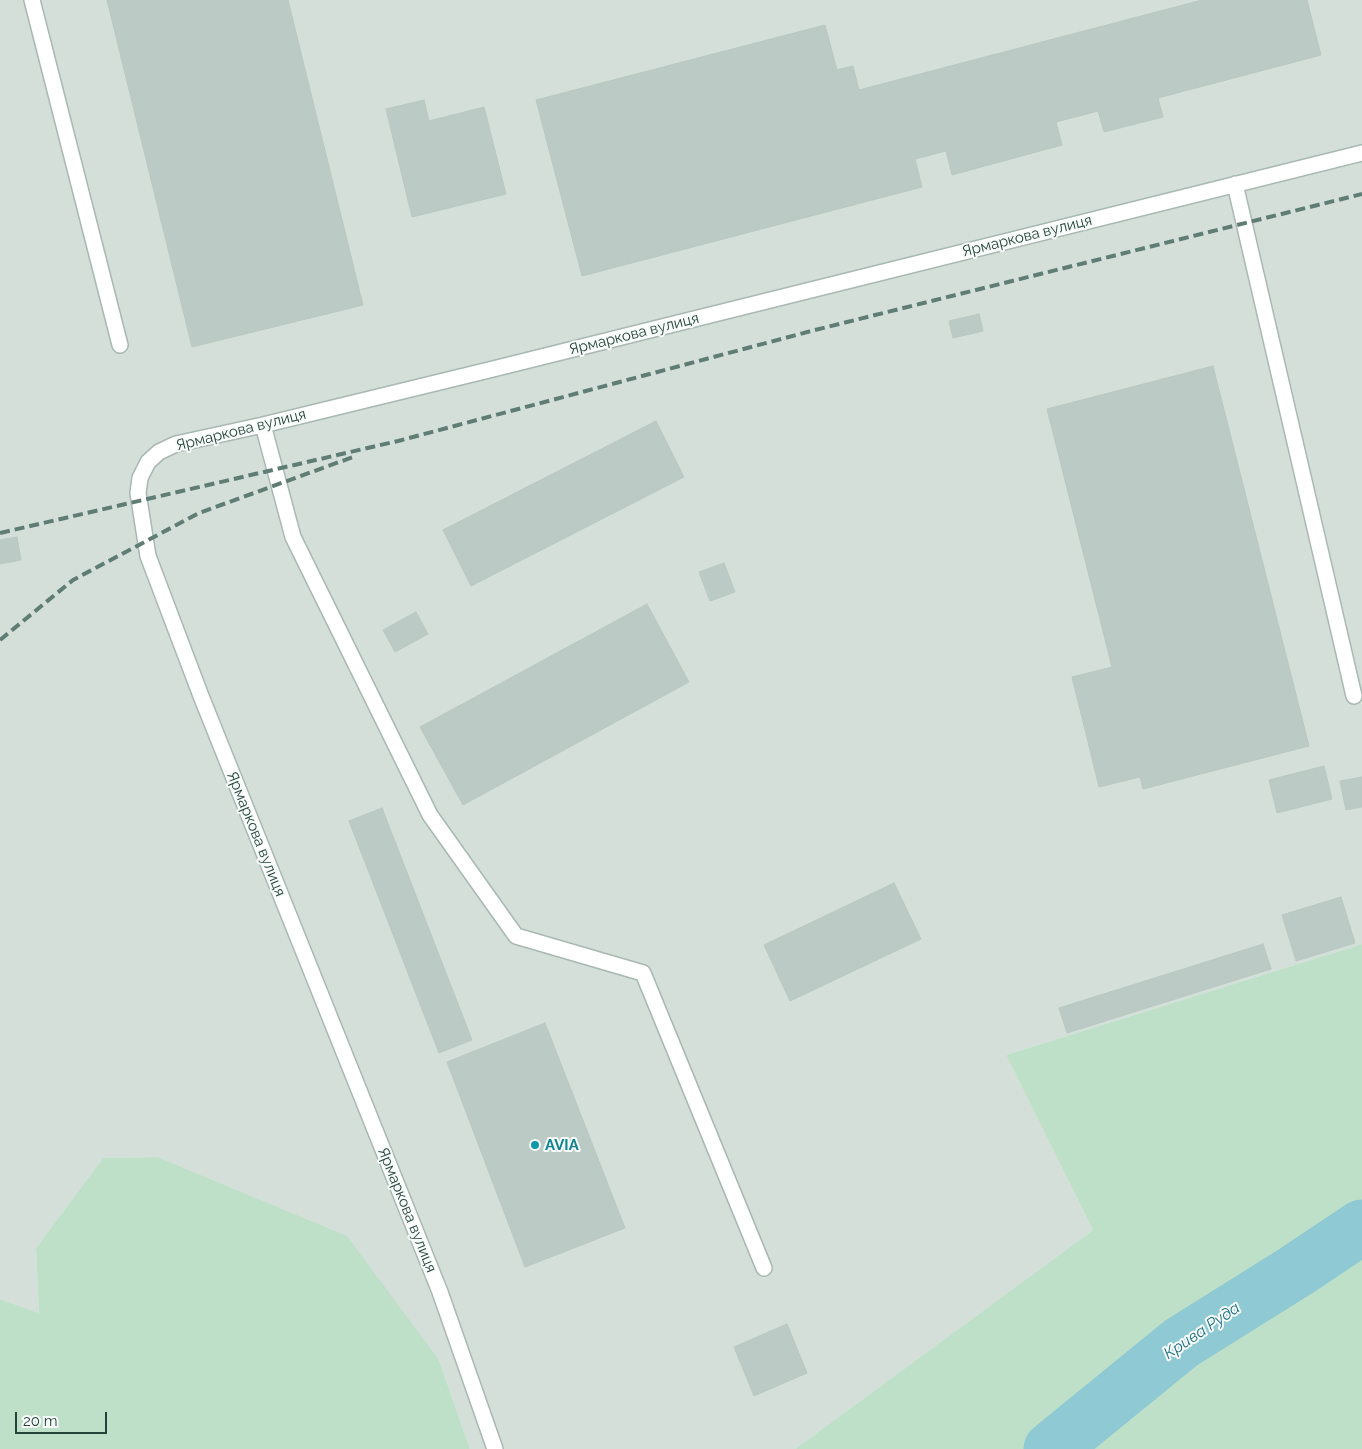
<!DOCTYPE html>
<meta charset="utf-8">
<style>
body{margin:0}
#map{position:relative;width:1362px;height:1449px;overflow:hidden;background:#e6efeb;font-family:Raleway,sans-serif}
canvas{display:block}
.scale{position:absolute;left:15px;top:1412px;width:92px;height:22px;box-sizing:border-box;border:2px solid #24423a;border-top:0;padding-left:6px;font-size:15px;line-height:18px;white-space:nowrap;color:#24423a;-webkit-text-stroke:4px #f7fbf9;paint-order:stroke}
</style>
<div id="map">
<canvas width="1362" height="1449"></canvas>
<div class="scale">20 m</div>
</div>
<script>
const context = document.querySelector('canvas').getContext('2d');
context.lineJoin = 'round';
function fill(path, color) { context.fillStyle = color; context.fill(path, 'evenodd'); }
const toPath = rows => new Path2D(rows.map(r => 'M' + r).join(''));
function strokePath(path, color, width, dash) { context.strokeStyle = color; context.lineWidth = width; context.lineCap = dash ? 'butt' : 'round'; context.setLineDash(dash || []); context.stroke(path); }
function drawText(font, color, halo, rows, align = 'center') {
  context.font = font + ' Raleway,sans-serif'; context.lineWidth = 4; context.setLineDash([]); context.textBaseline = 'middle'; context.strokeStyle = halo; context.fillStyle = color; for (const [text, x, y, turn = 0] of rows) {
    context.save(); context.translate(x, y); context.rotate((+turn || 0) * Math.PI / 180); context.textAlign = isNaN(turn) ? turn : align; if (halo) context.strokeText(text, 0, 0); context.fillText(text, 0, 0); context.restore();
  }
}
fill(toPath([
 [0,0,1362,0,1362,944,1006,1055,1093,1230,795,1449,470,1449,439,1360,157,1157,103,1158,36,1248,39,1313,0,1299]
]), '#d4dfda');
fill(toPath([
 [1362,944,1362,1449,795,1449,1093,1230,1006,1055],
 [157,1157,347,1236,439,1360,470,1449,0,1449,0,1299,39,1313,36,1248,103,1158]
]), '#bfe0c8');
strokePath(toPath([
 [1051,1449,1181,1343,1296,1271,1362,1227]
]), '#8ec9d4', 55);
const building = toPath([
 [107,0,288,0,363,305,192,347,107,0],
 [1202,0,1307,0,1321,55,1158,98,1163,117,1104,132,1098,111,1056,122,1062,145,952,175,946,151,915,159,922,187,582,276,536,100,825,25,837,70,853,66,859,90,1202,0],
 [424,100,429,121,484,107,506,194,412,217,386,109,424,100],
 [979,314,983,331,953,338,949,321,979,314],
 [1213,366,1309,746,1143,789,1140,777,1099,787,1072,677,1112,667,1047,409,1213,366],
 [656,421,684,477,471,586,443,530,656,421],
 [17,537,21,560,0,564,0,540,17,537],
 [724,563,735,592,710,601,699,572,724,563],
 [647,604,689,682,463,805,420,727,647,604],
 [416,612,428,634,395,652,383,630,416,612],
 [1324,766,1332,799,1277,813,1269,780,1324,766],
 [1362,777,1362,807,1346,810,1340,781,1362,777],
 [382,808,472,1040,439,1053,349,821,382,808],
 [894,883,921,939,790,1001,764,945,894,883],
 [1341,897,1355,943,1296,961,1282,915,1341,897],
 [1263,944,1271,969,1067,1033,1059,1008,1263,944],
 [545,1023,625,1228,525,1267,447,1062,545,1023],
 [787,1324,807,1373,754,1396,734,1347,787,1324]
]);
fill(building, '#bbcac4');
strokePath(building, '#b8c9c2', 1);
const minor = toPath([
 [32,0,120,345],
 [1235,184,1354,696],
 [263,425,293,537,430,815,516,936,643,973,764,1268],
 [495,1449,440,1292,201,696,148,556,138,493,140,478,148,462,159,452,176,444,263,425,489,370,1362,153]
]);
strokePath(minor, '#a8b8b2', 18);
strokePath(minor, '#fff', 15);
strokePath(toPath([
 [0,533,398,441,815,330,1362,194],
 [0,640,73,580,199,513,353,457]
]), '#5f7d75', 4, [10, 5]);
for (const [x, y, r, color] of [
 [535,1145,5,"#0f9aa8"]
]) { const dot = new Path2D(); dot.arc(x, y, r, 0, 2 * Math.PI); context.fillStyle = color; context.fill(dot); strokePath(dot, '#f7fbf9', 2); }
drawText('15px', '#24423a', '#f7fbf9', [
 ["Ярмаркова вулиця",1027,236,-14],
 ["Ярмаркова вулиця",634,334,-14],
 ["Ярмаркова вулиця",241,430,-14],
 ["Ярмаркова вулиця",256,834,68],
 ["Ярмаркова вулиця",407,1210,68]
]);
drawText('bold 15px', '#0d838f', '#f7fbf9', [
 ["AVIA",545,1145]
], 'left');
drawText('italic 16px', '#1c6f80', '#f7fbf9', [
 ["Крива Руда",1202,1331,-34]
]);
</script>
